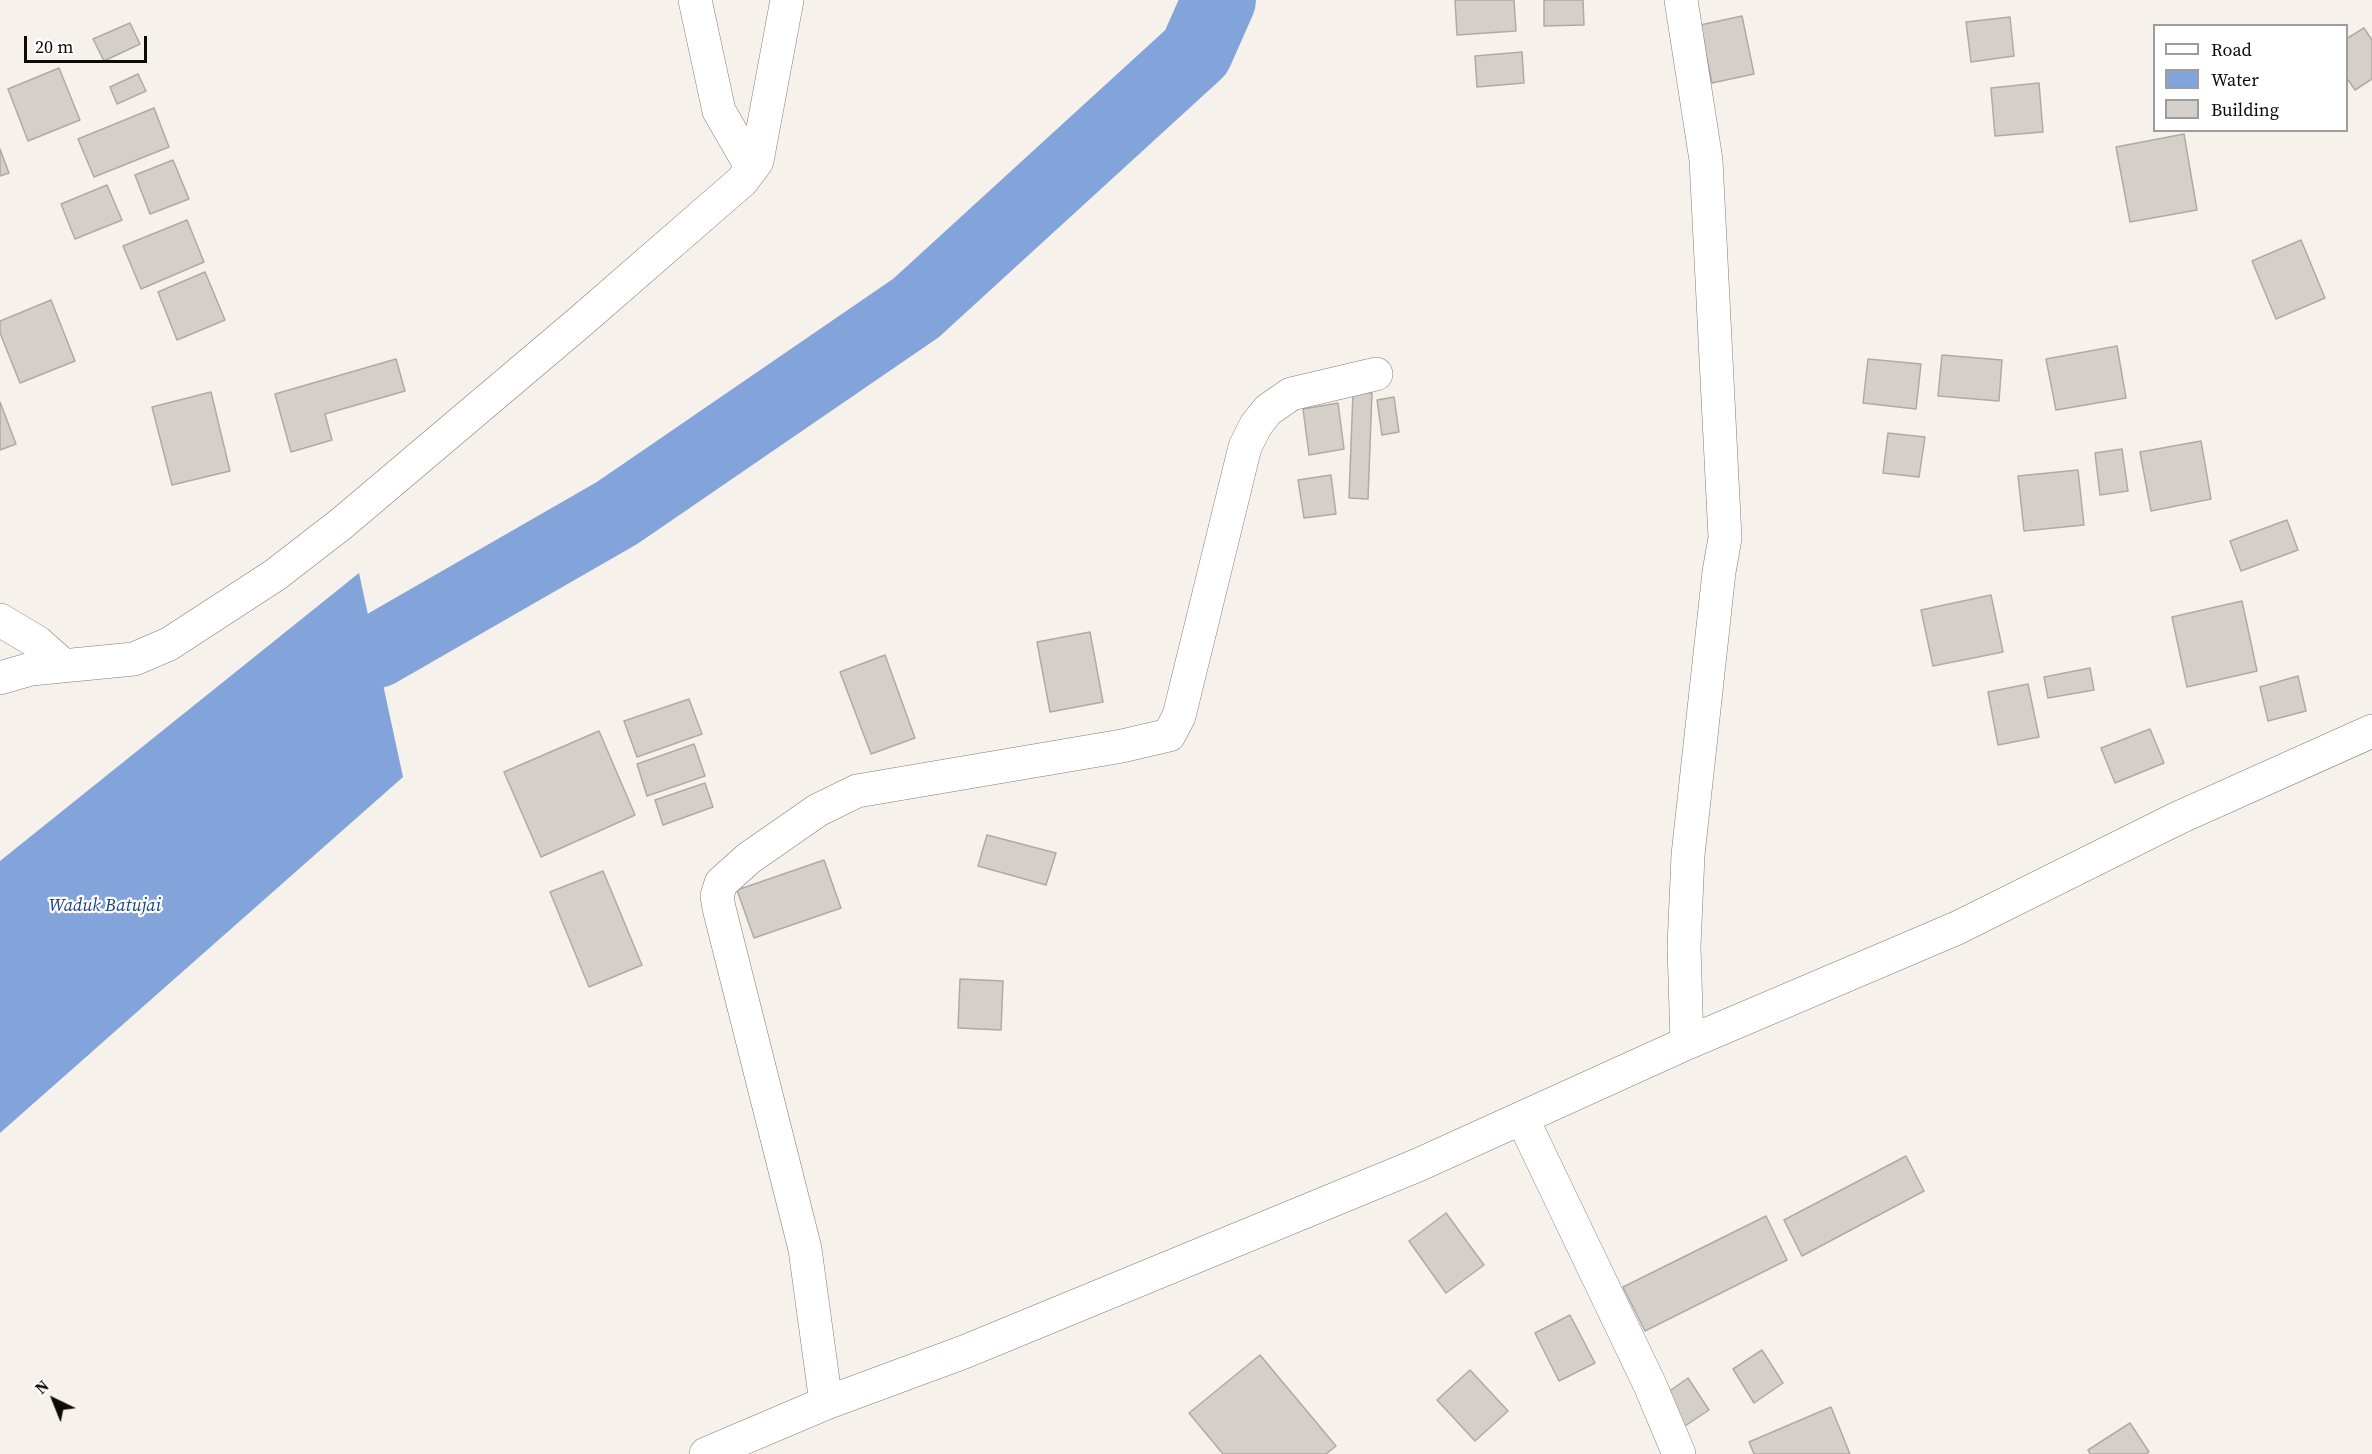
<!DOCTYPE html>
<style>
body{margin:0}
#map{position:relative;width:2372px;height:1454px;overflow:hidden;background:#f7f1eb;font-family:"Source Serif 4",serif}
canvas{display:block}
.legend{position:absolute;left:2153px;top:24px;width:195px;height:108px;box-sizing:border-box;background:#fff;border:2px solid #9e9d9d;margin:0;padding:8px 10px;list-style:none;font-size:18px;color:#0d0b09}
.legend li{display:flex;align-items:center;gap:12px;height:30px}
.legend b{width:30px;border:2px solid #9e9d9d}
.north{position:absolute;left:24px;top:1370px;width:60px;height:60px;-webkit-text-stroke:4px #fff;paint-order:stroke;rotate:317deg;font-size:16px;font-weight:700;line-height:24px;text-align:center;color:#0d0b09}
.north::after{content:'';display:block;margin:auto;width:21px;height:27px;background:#0d0b09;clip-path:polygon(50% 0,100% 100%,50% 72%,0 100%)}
.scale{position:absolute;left:24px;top:36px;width:123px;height:27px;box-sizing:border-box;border:3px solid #0d0b09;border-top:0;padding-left:8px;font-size:18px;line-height:21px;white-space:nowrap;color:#0d0b09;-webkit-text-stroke:4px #fff;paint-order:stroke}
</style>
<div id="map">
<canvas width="2372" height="1454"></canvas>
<ul class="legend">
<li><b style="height:8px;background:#fff"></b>Road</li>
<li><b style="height:16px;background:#82a4db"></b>Water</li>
<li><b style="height:16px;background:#d4cfc8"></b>Building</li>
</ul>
<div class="north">N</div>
<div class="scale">20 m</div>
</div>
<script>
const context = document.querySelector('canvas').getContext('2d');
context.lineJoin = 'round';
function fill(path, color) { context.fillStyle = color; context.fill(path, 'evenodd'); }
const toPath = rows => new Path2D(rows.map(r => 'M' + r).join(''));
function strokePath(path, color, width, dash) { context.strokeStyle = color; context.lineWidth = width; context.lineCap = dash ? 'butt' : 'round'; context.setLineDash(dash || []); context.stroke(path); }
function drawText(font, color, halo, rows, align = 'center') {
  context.font = font + ' "Source Serif 4",serif'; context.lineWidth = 4.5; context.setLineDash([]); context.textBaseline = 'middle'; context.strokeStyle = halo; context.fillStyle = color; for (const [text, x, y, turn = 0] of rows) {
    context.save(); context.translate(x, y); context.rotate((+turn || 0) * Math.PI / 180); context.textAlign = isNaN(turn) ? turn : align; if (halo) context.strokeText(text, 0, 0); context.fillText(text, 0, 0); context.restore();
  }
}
fill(toPath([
 [359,573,403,777,0,1133,0,861]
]), '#82a4db');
strokePath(toPath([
 [377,651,617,513,916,308,1196,52,1219,0]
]), '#82a4db', 74);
const building = toPath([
 [1455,0,1514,0,1516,31,1457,35,1455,0],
 [1544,0,1583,0,1584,25,1544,26,1544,0],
 [1742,16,1754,74,1712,83,1700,25,1742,16],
 [2010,17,2014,56,1971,62,1966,22,2010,17],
 [130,23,140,44,104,61,93,39,130,23],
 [2364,28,2372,40,2372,79,2355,90,2346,77,2346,39,2364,28],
 [1522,52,1524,83,1477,87,1475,56,1522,52],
 [59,68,80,120,28,141,8,89,59,68],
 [138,74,146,91,117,104,110,87,138,74],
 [2039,83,2043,132,1995,136,1991,88,2039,83],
 [154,108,169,147,94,177,78,139,154,108],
 [2184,134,2197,210,2130,222,2116,147,2184,134],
 [0,149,9,173,0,176,0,149],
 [173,160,189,199,150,214,135,175,173,160],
 [107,185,122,220,75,239,61,204,107,185],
 [187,220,204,262,141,289,123,246,187,220],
 [2301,240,2325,298,2276,319,2252,261,2301,240],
 [205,272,225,320,177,340,158,292,205,272],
 [51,300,75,361,20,383,0,333,0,321,51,300],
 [2117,346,2126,398,2056,410,2046,359,2117,346],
 [1942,355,2002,360,1999,401,1938,396,1942,355],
 [396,359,405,391,325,414,332,440,291,452,275,394,396,359],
 [1868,359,1921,364,1916,409,1863,403,1868,359],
 [211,392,230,471,172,485,152,407,211,392],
 [1353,392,1372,393,1368,499,1349,498,1353,392],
 [1394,397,1399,432,1382,435,1377,400,1394,397],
 [0,402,16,444,0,450,0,402],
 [1338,403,1344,449,1309,455,1303,409,1338,403],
 [1888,433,1925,437,1919,477,1883,473,1888,433],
 [2201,441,2211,499,2151,511,2140,452,2201,441],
 [2122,449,2128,491,2100,495,2095,453,2122,449],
 [2078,470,2084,525,2024,531,2018,476,2078,470],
 [1331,475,1336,514,1304,518,1298,480,1331,475],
 [2287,520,2298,550,2241,571,2230,541,2287,520],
 [1991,595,2003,652,1933,666,1921,610,1991,595],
 [2242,601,2257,671,2187,687,2172,617,2242,601],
 [1090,632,1103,702,1050,712,1037,642,1090,632],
 [885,655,915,738,871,754,840,672,885,655],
 [2090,668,2094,690,2048,698,2044,677,2090,668],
 [2298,676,2306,711,2268,721,2260,687,2298,676],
 [2028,684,2039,737,1998,745,1988,692,2028,684],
 [689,699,702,734,637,757,624,721,689,699],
 [2150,729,2164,763,2115,783,2101,748,2150,729],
 [599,731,635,815,541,857,504,772,599,731],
 [694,744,705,776,647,796,637,764,694,744],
 [705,783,713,807,663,825,655,800,705,783],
 [987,835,1056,853,1046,885,978,866,987,835],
 [824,860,841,908,754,938,737,890,824,860],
 [603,871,642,965,589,987,550,892,603,871],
 [960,979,1003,981,1001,1030,958,1028,960,979],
 [1906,1156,1924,1191,1802,1256,1784,1220,1906,1156],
 [1446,1213,1484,1265,1446,1293,1409,1241,1446,1213],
 [1766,1216,1787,1260,1645,1331,1623,1287,1766,1216],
 [1570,1315,1595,1363,1559,1381,1535,1333,1570,1315],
 [1762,1350,1783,1383,1754,1403,1733,1369,1762,1350],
 [1260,1355,1336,1446,1326,1454,1223,1454,1189,1413,1260,1355],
 [1470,1370,1508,1411,1475,1441,1437,1400,1470,1370],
 [1688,1378,1709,1410,1682,1428,1661,1397,1688,1378],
 [1831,1407,1850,1454,1754,1454,1749,1442,1831,1407],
 [2130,1423,2149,1452,2145,1454,2090,1454,2088,1450,2130,1423]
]);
fill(building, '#d4cfc8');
strokePath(building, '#afaaa4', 1.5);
const minor = toPath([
 [695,0,719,111,752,168],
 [1681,0,1706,160,1725,538,1719,572,1688,855,1684,946,1687,1043],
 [0,620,37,642,64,666],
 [0,678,31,669,134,659,169,644,275,575,341,524,581,321,742,181,757,161,787,0],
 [1522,1118,1650,1385,1679,1454],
 [826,1403,805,1249,719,908,717,896,721,883,749,858,818,810,857,791,1122,746,1169,735,1179,716,1245,447,1256,425,1268,410,1291,394,1376,374],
 [706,1454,826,1403,964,1352,1418,1165,1687,1043,1957,928,2178,818,2372,731]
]);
strokePath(minor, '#817c76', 34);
strokePath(minor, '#fff', 33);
drawText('italic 18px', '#194283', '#fff', [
 ["Waduk Batujai",105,906]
]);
</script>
